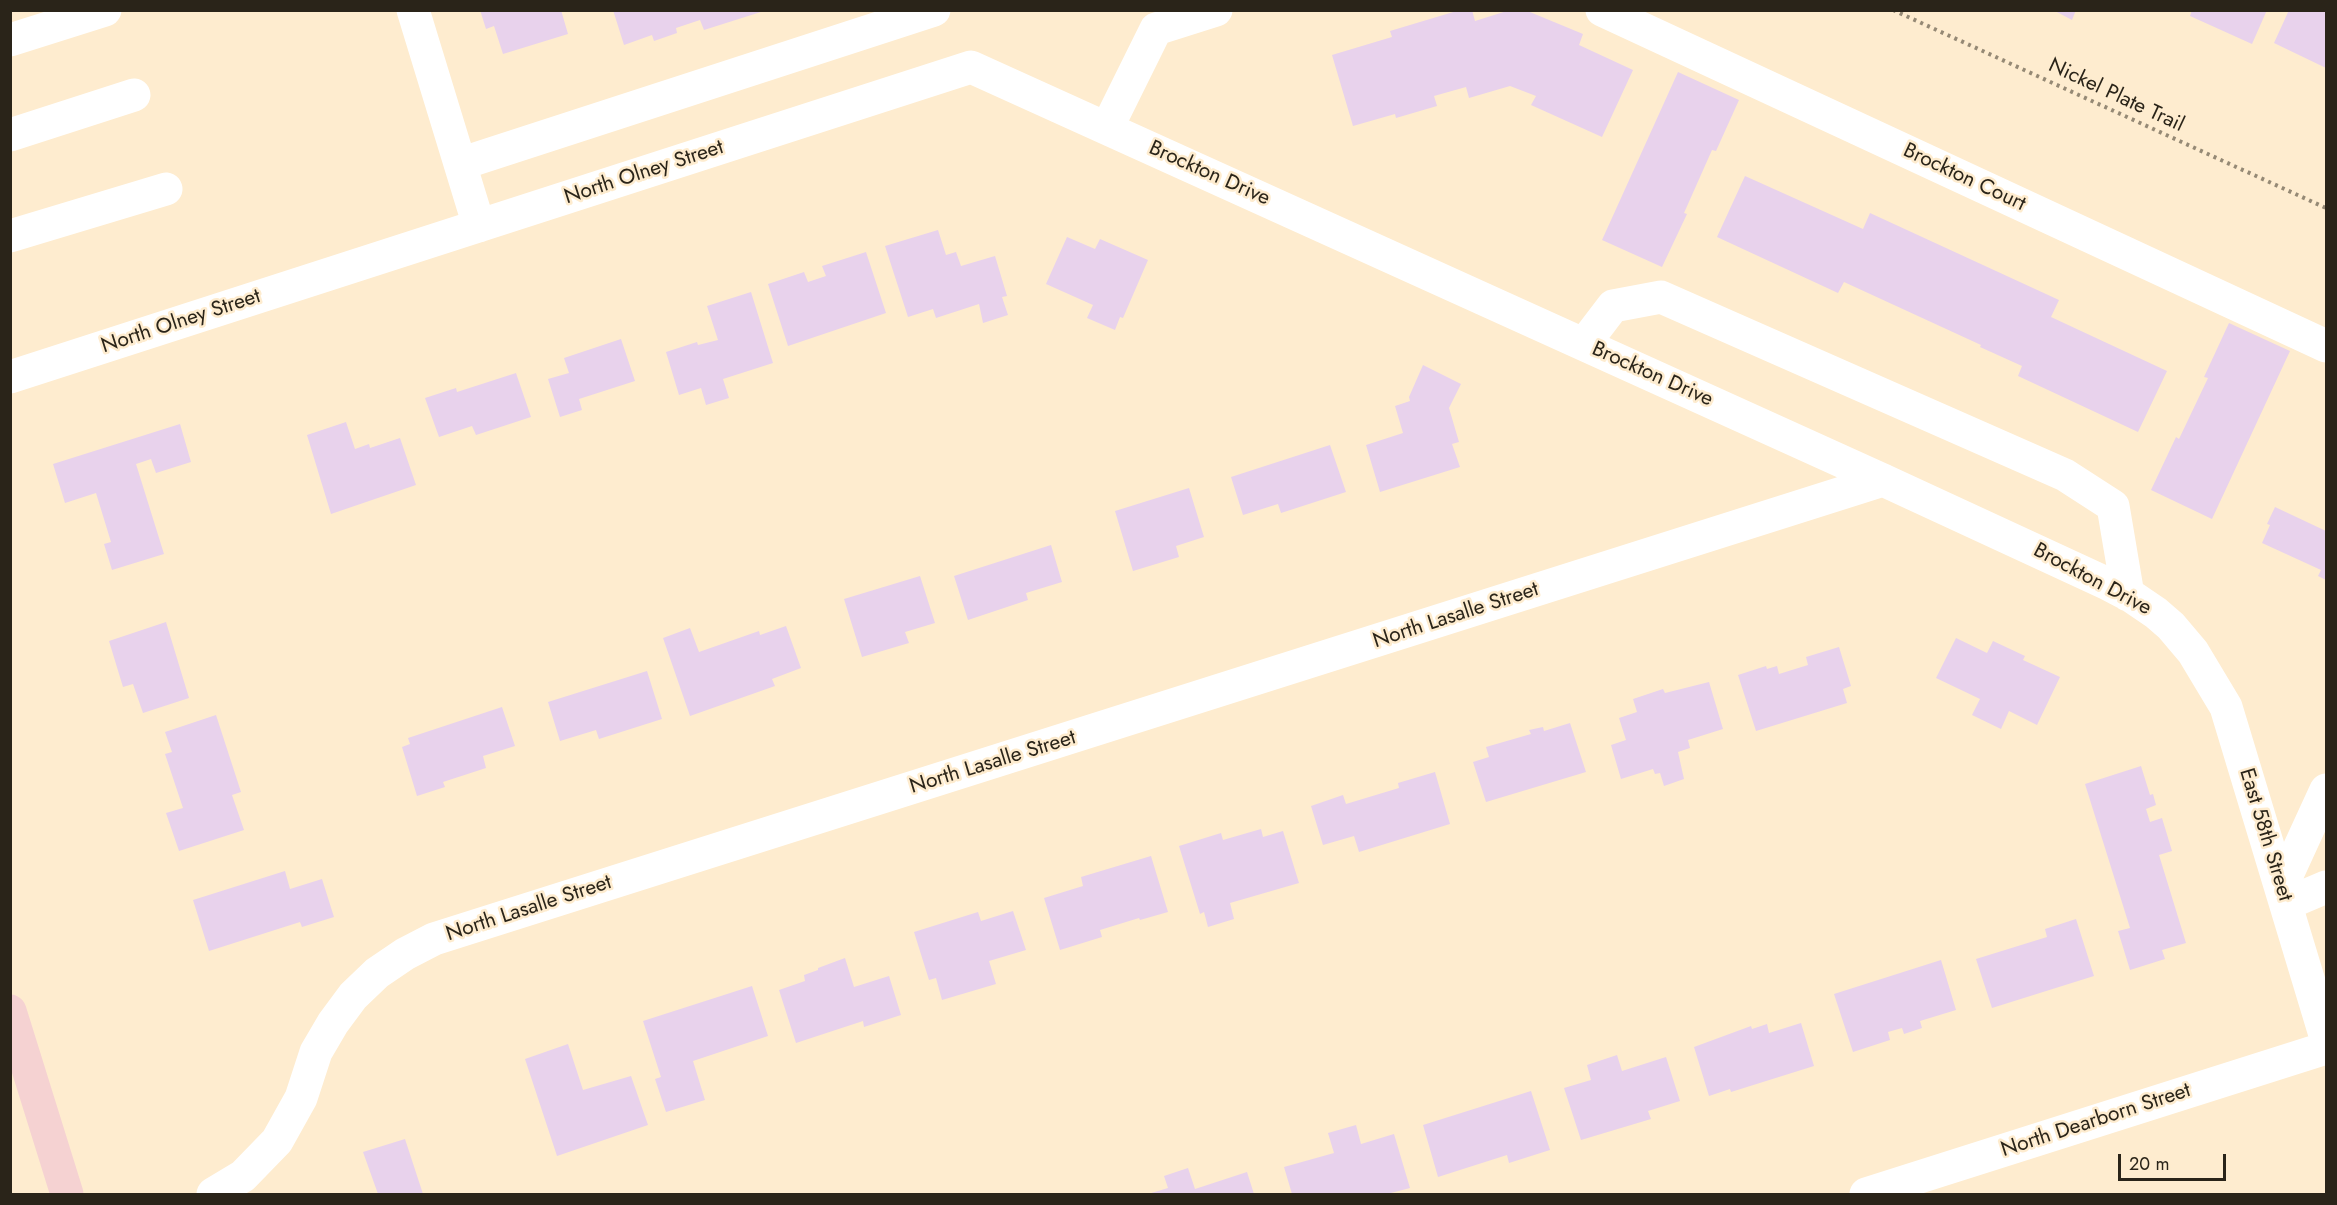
<!DOCTYPE html>
<style>
body{margin:0}
#map{position:relative;width:2337px;height:1205px;overflow:hidden;background:#feeccf;font-family:Jost,sans-serif}
canvas{display:block}
.frame{position:absolute;inset:0;border:12px solid #2a2419;pointer-events:none}
.scale{position:absolute;left:2118px;top:1154px;width:108px;height:27px;box-sizing:border-box;border:3px solid #2a2419;border-top:0;padding-left:8px;font-size:18px;line-height:21px;white-space:nowrap;color:#2a2419;-webkit-text-stroke:4px #feeccf;paint-order:stroke}
</style>
<div id="map">
<canvas width="2337" height="1205"></canvas>
<div class="frame"></div>
<div class="scale">20 m</div>
</div>
<script>
const context = document.querySelector('canvas').getContext('2d');
context.lineJoin = 'round';
function fill(path, color) { context.fillStyle = color; context.fill(path, 'evenodd'); }
const toPath = rows => new Path2D(rows.map(r => 'M' + r).join(''));
function strokePath(path, color, width, dash) { context.strokeStyle = color; context.lineWidth = width; context.lineCap = dash ? 'butt' : 'round'; context.setLineDash(dash || []); context.stroke(path); }
function drawText(font, color, halo, rows, align = 'center') {
  context.font = font + ' Jost,sans-serif'; context.lineWidth = 5; context.setLineDash([]); context.textBaseline = 'middle'; context.strokeStyle = halo; context.fillStyle = color; for (const [text, x, y, turn = 0] of rows) {
    context.save(); context.translate(x, y); context.rotate((+turn || 0) * Math.PI / 180); context.textAlign = isNaN(turn) ? turn : align; if (halo) context.strokeText(text, 0, 0); context.fillText(text, 0, 0); context.restore();
  }
}
fill(toPath([
 [480,10,561,10,568,34,503,54,494,26,486,29],
 [613,10,764,10,764,11,704,30,700,20,676,28,677,33,654,41,652,35,624,45],
 [1460,10,1472,10,1475,21,1510,10,1525,10,1583,34,1579,45,1633,70,1602,137,1531,105,1536,96,1510,86,1469,98,1466,87,1434,96,1437,106,1396,118,1395,114,1353,126,1332,55,1392,37,1390,31],
 [2053,10,2076,10,2072,20],
 [2192,10,2267,10,2252,44,2190,16],
 [2289,10,2326,10,2326,68,2274,43],
 [1678,72,1739,100,1716,151,1712,150,1684,213,1687,214,1662,267,1602,240],
 [1745,176,1863,229,1870,213,2059,300,2051,317,2167,371,2138,432,2018,376,2022,366,1980,347,1981,345,1844,282,1838,293,1717,237],
 [938,230,946,255,956,252,961,266,995,256,1007,296,1002,297,1008,315,983,323,979,304,936,318,933,309,908,317,885,246],
 [1067,237,1095,249,1100,239,1148,260,1123,318,1120,317,1115,330,1087,318,1093,305,1046,284],
 [866,252,886,313,788,346,768,284,804,272,808,282,826,276,822,266],
 [751,292,773,363,723,379,729,398,706,405,701,388,679,395,666,352,697,342,698,345,718,340,707,306],
 [2229,323,2290,351,2212,519,2151,490,2176,437,2179,439,2208,378,2204,377],
 [621,339,635,381,579,399,582,410,560,417,548,379,569,373,564,358],
 [1423,365,1461,384,1449,408,1459,442,1452,444,1460,467,1380,492,1366,445,1403,433,1395,406,1410,401,1409,397],
 [516,373,531,417,476,435,472,426,439,437,425,398,456,388,457,392],
 [346,422,355,449,369,444,370,448,400,438,416,485,331,514,307,435],
 [180,424,191,462,156,473,151,459,136,464,164,554,112,570,104,544,111,542,96,493,65,503,53,464],
 [1330,445,1346,492,1281,513,1278,504,1243,515,1231,477],
 [1189,488,1204,537,1176,546,1179,557,1133,571,1115,511],
 [2275,507,2326,531,2326,580,2318,576,2321,570,2262,543,2270,525,2267,524],
 [1051,545,1062,582,1026,593,1028,600,968,620,954,576],
 [920,576,935,623,905,632,909,643,862,657,844,599],
 [166,622,189,698,143,713,133,684,123,687,109,641],
 [786,626,801,668,772,679,775,686,690,716,663,638,690,628,699,652,759,631,760,635],
 [1956,638,1987,653,1993,641,2025,656,2023,660,2060,677,2037,725,2009,711,2001,729,1972,715,1980,699,1936,678],
 [1839,647,1851,686,1843,689,1847,703,1756,731,1738,675,1766,666,1767,669,1777,666,1779,674,1808,665,1806,657],
 [647,671,662,719,599,739,596,730,560,741,548,702],
 [1709,682,1723,729,1688,740,1690,748,1678,752,1684,779,1664,786,1660,773,1655,774,1653,769,1621,779,1611,745,1626,740,1619,718,1637,712,1633,699,1663,689,1665,693],
 [502,707,515,746,483,756,486,768,443,782,445,787,417,796,402,747,410,744,408,738],
 [216,715,241,792,232,795,244,830,179,851,166,813,183,808,165,754,172,752,165,732],
 [1570,723,1586,772,1486,802,1473,762,1489,757,1486,747,1531,734,1529,730,1543,727,1544,731],
 [2141,766,2150,795,2153,794,2156,805,2146,809,2150,822,2162,818,2172,851,2159,855,2186,943,2162,950,2165,959,2130,970,2118,931,2130,928,2085,784],
 [1435,772,1450,824,1359,852,1354,836,1323,845,1311,806,1343,795,1346,804,1399,788,1398,783],
 [1261,829,1263,837,1283,831,1299,883,1230,903,1234,919,1208,927,1204,912,1200,914,1179,846,1221,833,1223,840],
 [1151,856,1168,912,1140,920,1139,918,1100,930,1102,937,1060,950,1044,898,1083,886,1081,877],
 [285,871,290,889,322,879,334,917,302,927,300,922,209,951,193,900],
 [1013,911,1026,950,989,961,996,984,942,1000,936,978,929,980,914,932,978,912,981,921],
 [2076,919,2094,976,1992,1008,1976,959,2047,937,2045,929],
 [845,958,854,987,889,976,901,1015,864,1027,863,1021,796,1043,779,990,805,981,804,975,818,970,818,968],
 [1941,960,1956,1010,1920,1021,1922,1028,1904,1034,1902,1028,1888,1032,1890,1040,1853,1052,1834,994],
 [752,986,768,1036,693,1061,705,1100,666,1112,655,1079,661,1077,643,1021],
 [1801,1023,1814,1066,1731,1092,1730,1089,1709,1096,1694,1047,1751,1026,1752,1029,1767,1024,1769,1033],
 [568,1044,583,1090,631,1076,648,1125,557,1156,525,1059],
 [1617,1055,1622,1071,1666,1057,1680,1101,1648,1111,1651,1119,1581,1140,1564,1088,1591,1080,1587,1065],
 [1531,1091,1550,1150,1509,1163,1507,1155,1438,1177,1423,1125],
 [1356,1125,1361,1144,1394,1134,1410,1188,1387,1194,1292,1194,1284,1167,1334,1153,1328,1133],
 [405,1139,423,1194,378,1194,363,1152],
 [1188,1168,1195,1189,1247,1172,1254,1194,1148,1194,1168,1188,1164,1176]
]), '#e8d2ec');
strokePath(toPath([
 [1893,10,2326,208]
]), '#958975', 4, [3, 4.5]);
strokePath(toPath([
 [413,10,479,226],
 [1602,10,2326,346],
 [10,40,105,10],
 [1107,128,1156,29,1216,10],
 [10,135,134,95],
 [460,164,934,10],
 [10,236,166,189],
 [1584,344,1613,306,1661,297,2065,475,2113,506,2128,595],
 [10,377,971,67,1883,480,2108,584,2131,596,2156,613,2171,626,2193,652,2226,707,2326,1038],
 [2281,888,2326,790],
 [2286,904,2326,887],
 [213,1194,243,1176,277,1141,301,1098,316,1052,333,1023,353,996,377,973,405,954,434,939,1883,480],
 [1866,1194,2326,1048]
]), '#fff', 33);
strokePath(toPath([
 [10,1011,67,1194]
]), '#f5d2d2', 33);
drawText('21px', '#2a2419', '#feeccf', [
 ["Nickel Plate Trail",2116,96,25],
 ["North Olney Street",644,173,-18],
 ["Brockton Drive",1209,174,24],
 ["Brockton Court",1964,178,25],
 ["North Olney Street",181,322,-18],
 ["Brockton Drive",1652,375,24],
 ["Brockton Drive",2092,580,28],
 ["North Lasalle Street",1456,616,-18],
 ["North Lasalle Street",993,763,-17],
 ["East 58th Street",2265,835,73],
 ["North Lasalle Street",529,909,-18],
 ["North Dearborn Street",2096,1121,-18]
]);
</script>
